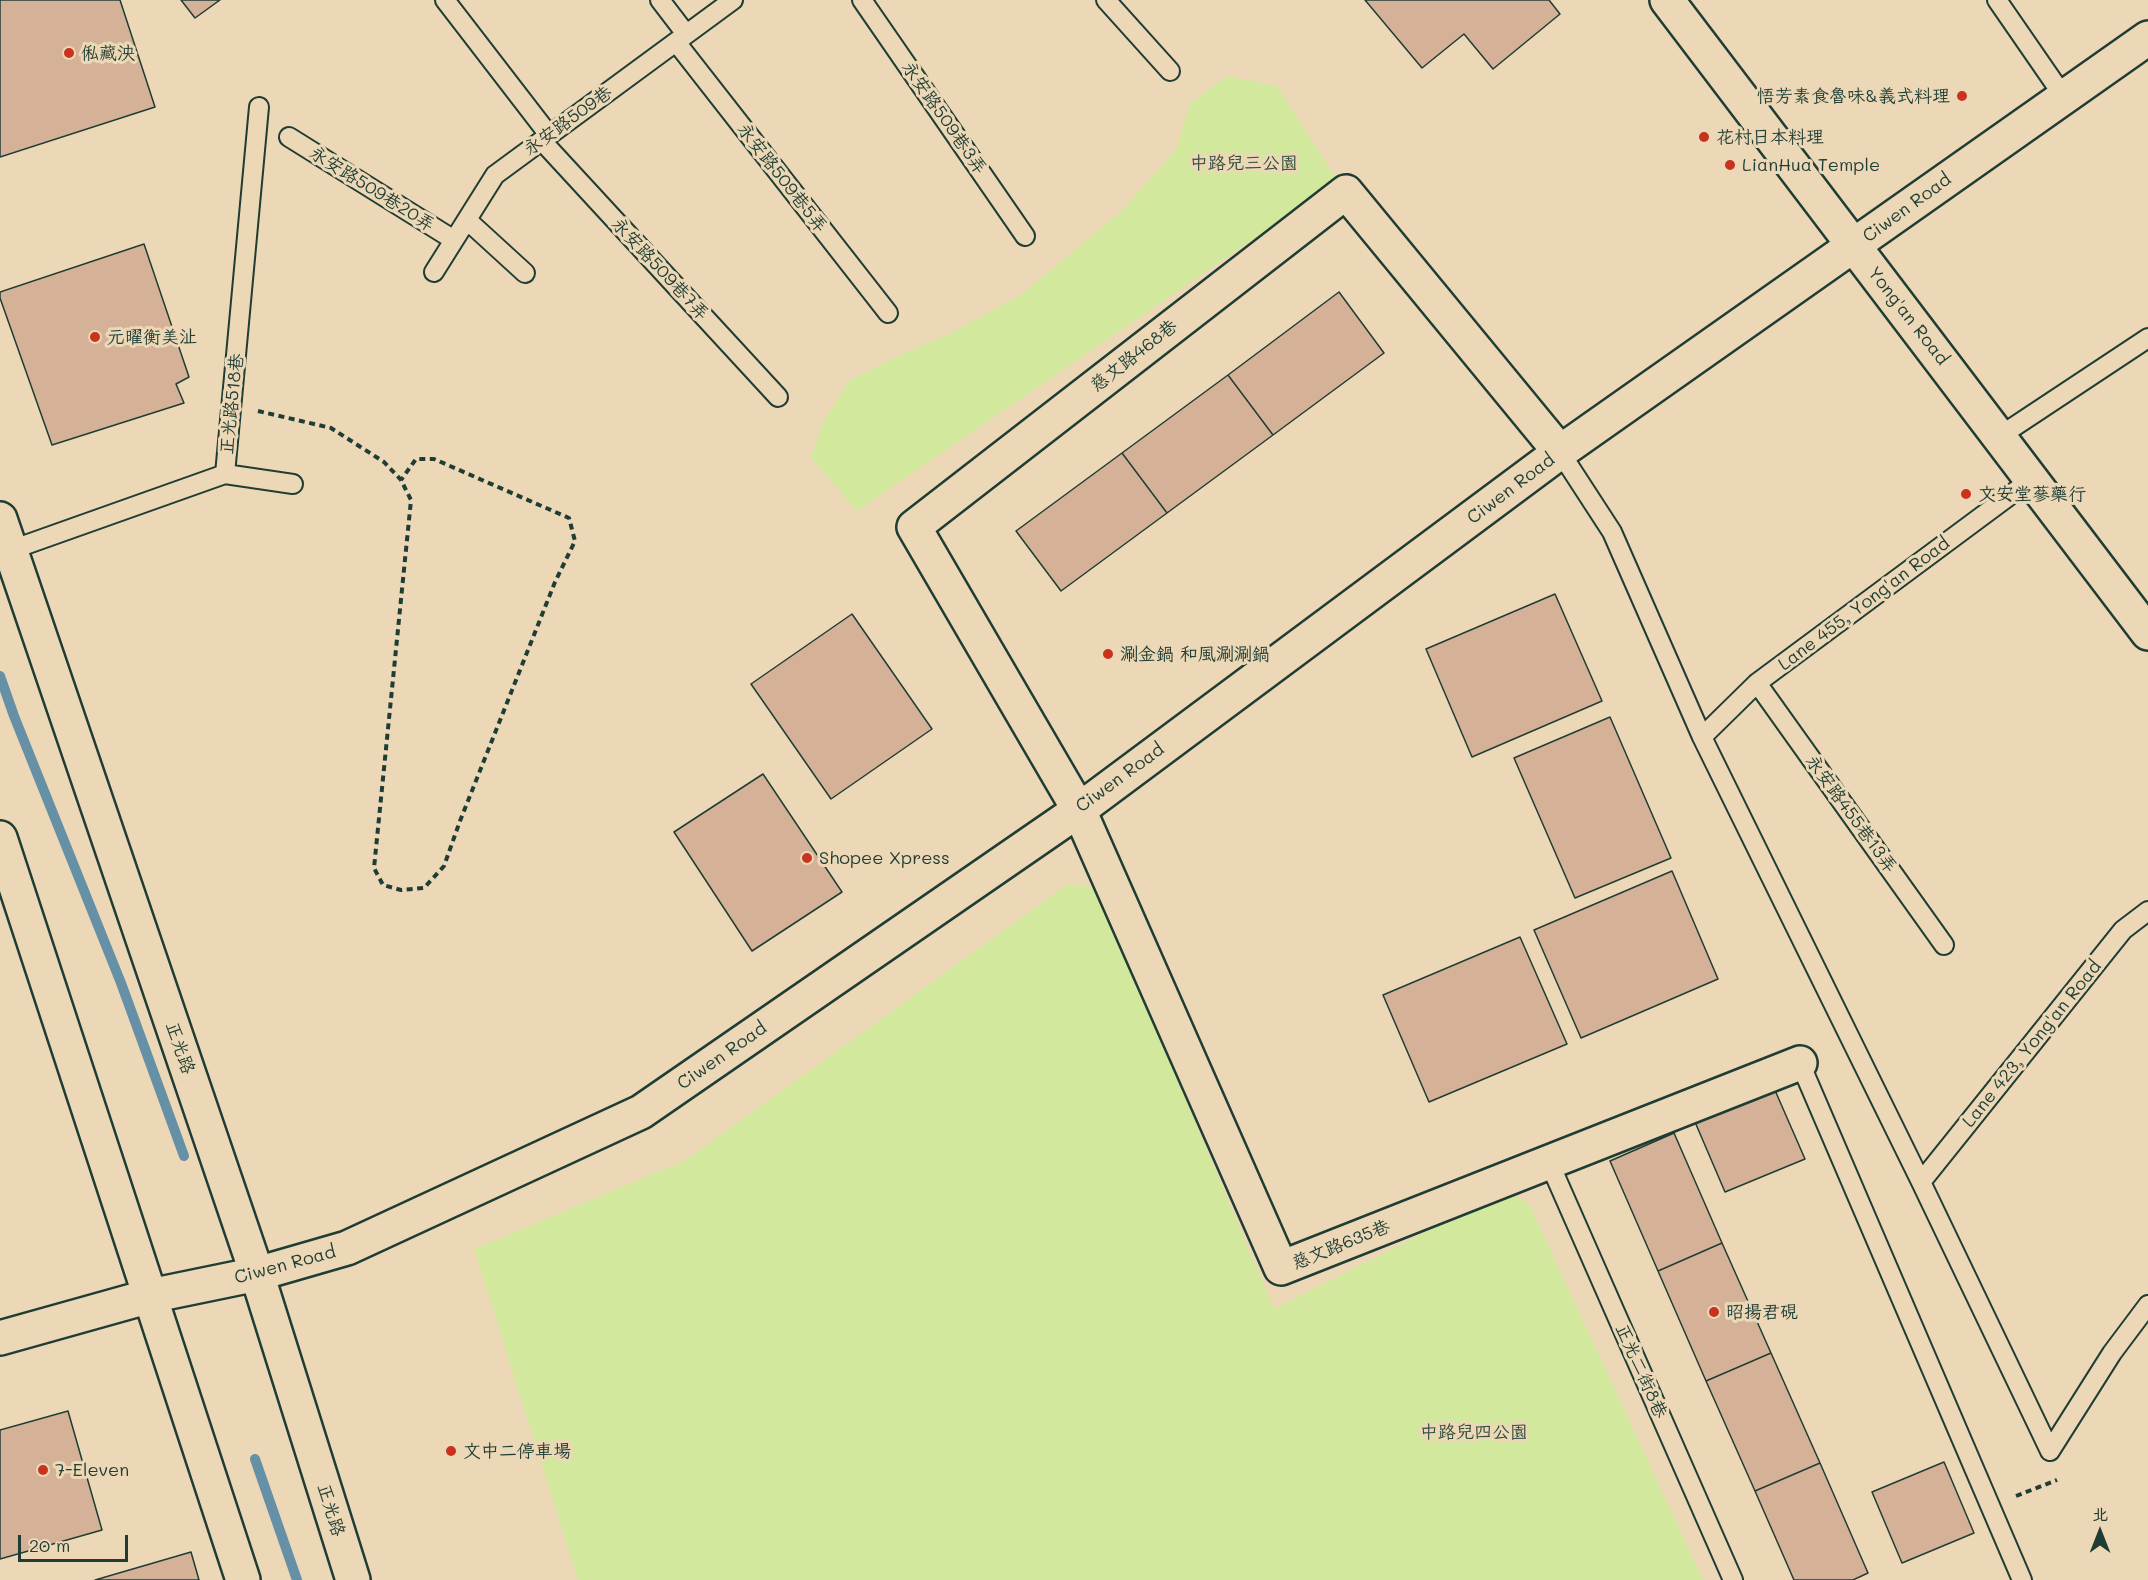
<!DOCTYPE html>
<meta charset="utf-8">
<style>
body{margin:0}
#map{position:relative;width:2148px;height:1580px;overflow:hidden;background:#ecd8b6;font-family:Mali,"LXGW WenKai TC",sans-serif}
canvas{display:block}
.north{position:absolute;left:2070px;top:1502px;width:60px;height:60px;-webkit-text-stroke:4px #ecd8b6;paint-order:stroke;rotate:0deg;font-size:16px;font-weight:700;line-height:24px;text-align:center;color:#1f3d34}
.north::after{content:'';display:block;margin:auto;width:21px;height:27px;background:#1f3d34;clip-path:polygon(50% 0,100% 100%,50% 72%,0 100%)}
.scale{position:absolute;left:18px;top:1535px;width:110px;height:27px;box-sizing:border-box;border:3px solid #1f3d34;border-top:0;padding-left:8px;font-size:18px;line-height:21px;white-space:nowrap;color:#1f3d34;-webkit-text-stroke:4px #ecd8b6;paint-order:stroke}
</style>
<div id="map">
<canvas width="2148" height="1580"></canvas>
<div class="north">北</div>
<div class="scale">20 m</div>
</div>
<script>
const context = document.querySelector('canvas').getContext('2d');
context.lineJoin = 'round';
function fill(path, color) { context.fillStyle = color; context.fill(path, 'evenodd'); }
const toPath = rows => new Path2D(rows.map(r => 'M' + r).join(''));
function strokePath(path, color, width, dash) { context.strokeStyle = color; context.lineWidth = width; context.lineCap = dash ? 'butt' : 'round'; context.setLineDash(dash || []); context.stroke(path); }
function drawText(font, color, halo, rows, align = 'center') {
  context.font = font + ' Mali,"LXGW WenKai TC",sans-serif'; context.lineWidth = 6; context.setLineDash([]); context.textBaseline = 'middle'; context.strokeStyle = halo; context.fillStyle = color; for (const [text, x, y, turn = 0] of rows) {
    context.save(); context.translate(x, y); context.rotate((+turn || 0) * Math.PI / 180); context.textAlign = isNaN(turn) ? turn : align; if (halo) context.strokeText(text, 0, 0); context.fillText(text, 0, 0); context.restore();
  }
}
fill(toPath([
 [1228,76,1277,86,1338,181,857,511,811,458,823,422,850,380,898,356,951,333,1022,294,1120,212,1176,150,1190,103],
 [1068,884,1096,888,1274,1309,1507,1191,1529,1204,1703,1580,578,1580,474,1249,686,1160]
]), '#d2e89d');
strokePath(toPath([
 [0,676,14,716,121,983,184,1156],
 [255,1459,297,1580]
]), '#6690a6', 10);
const building = toPath([
 [0,0,120,0,155,107,0,157,0,0],
 [181,0,220,0,195,18,181,0],
 [1365,0,1549,0,1560,14,1493,69,1464,34,1422,68,1365,0],
 [144,244,189,377,176,384,184,403,52,445,0,298,0,292,144,244],
 [1339,292,1384,353,1273,435,1228,375,1339,292],
 [1228,375,1273,435,1167,513,1122,453,1228,375],
 [1122,453,1167,513,1061,591,1016,531,1122,453],
 [1555,594,1602,701,1472,757,1426,649,1555,594],
 [852,614,932,729,831,799,751,684,852,614],
 [1610,717,1671,858,1575,898,1514,758,1610,717],
 [763,774,842,892,752,951,674,832,763,774],
 [1672,871,1718,979,1581,1038,1534,930,1672,871],
 [1520,937,1567,1044,1429,1102,1383,995,1520,937],
 [1774,1088,1805,1159,1725,1192,1695,1122,1774,1088],
 [1674,1133,1722,1243,1658,1271,1610,1161,1674,1133],
 [1722,1243,1771,1353,1706,1381,1658,1271,1722,1243],
 [1771,1353,1820,1463,1755,1491,1706,1381,1771,1353],
 [68,1411,102,1530,0,1559,0,1430,68,1411],
 [1944,1462,1974,1533,1902,1563,1872,1492,1944,1462],
 [1820,1463,1868,1573,1853,1580,1794,1580,1755,1491,1820,1463],
 [191,1552,199,1580,95,1580,191,1552]
]);
fill(building, '#d5b197');
strokePath(building, '#1f3d34', 1.5);
const lane = toPath([
 [445,0,549,135],
 [660,0,686,34],
 [862,0,1025,236],
 [1106,0,1170,71],
 [1997,0,2064,97],
 [676,42,888,313],
 [289,137,454,240],
 [542,141,778,397],
 [467,220,525,273],
 [434,272,495,175,733,0],
 [2000,436,2148,338],
 [1560,452,1612,532,1702,737,1921,1182,2050,1451],
 [225,474,259,107],
 [225,474,293,484],
 [11,550,225,474],
 [1757,683,1944,945],
 [1702,737,1757,683,2032,479],
 [1800,1063,2022,1580],
 [1549,1162,1733,1580],
 [1921,1182,2123,930,2148,911],
 [2050,1451,2112,1353,2148,1305]
]);
const street = toPath([
 [1560,452,1346,192,914,527,1079,810,1281,1268,1800,1063]
]);
const secondary = toPath([
 [1667,0,2148,633],
 [0,519,257,1274,353,1580],
 [0,838,243,1580],
 [0,1338,150,1296,257,1274,347,1248,641,1112,1079,810,1560,452,2148,38]
]);
strokePath(lane, '#1f3d34', 22);
strokePath(street, '#1f3d34', 38);
strokePath(secondary, '#1f3d34', 38);
strokePath(toPath([
 [258,411,331,428,384,462,401,480,411,500,374,868,383,885,401,890,424,888,444,866,460,821,555,582,575,541,569,518,434,459,416,459,401,480],
 [2016,1496,2057,1480]
]), '#1f3d34', 4, [6, 4.5]);
strokePath(lane, '#ecd8b6', 18);
strokePath(street, '#ecd8b6', 33);
strokePath(secondary, '#ecd8b6', 33);
for (const [x, y, r, color] of [
 [69,53,6,"#c8321e"],
 [1962,96,6,"#c8321e"],
 [1704,137,6,"#c8321e"],
 [1730,165,6,"#c8321e"],
 [95,337,6,"#c8321e"],
 [1966,494,6,"#c8321e"],
 [1108,654,6,"#c8321e"],
 [807,858,6,"#c8321e"],
 [1714,1312,6,"#c8321e"],
 [451,1451,6,"#c8321e"],
 [43,1470,6,"#c8321e"]
]) { const dot = new Path2D(); dot.arc(x, y, r, 0, 2 * Math.PI); context.fillStyle = color; context.fill(dot); strokePath(dot, '#ecd8b6', 2); }
drawText('18px', '#1f3d34', '#ecd8b6', [
 ["俬藏泱",81,53],
 ["悟芳素食魯味&義式料理",1950,96,"right"],
 ["花村日本料理",1716,137],
 ["LianHua Temple",1742,165],
 ["元曜衡美沚",107,337],
 ["文安堂蔘藥行",1978,494],
 ["涮金鍋 和風涮涮鍋",1120,654],
 ["Shopee Xpress",819,858],
 ["昭揚君硯",1726,1312],
 ["文中二停車場",463,1451],
 ["7-Eleven",55,1470]
], 'left');
drawText('18px', '#1f3d34', '#ecd8b6', [
 ["永安路509巷3弄",944,118,55],
 ["永安路509巷",568,121,-36],
 ["永安路509巷5弄",782,178,52],
 ["永安路509巷20弄",372,189,32],
 ["Ciwen Road",1907,208,-36],
 ["永安路509巷7弄",660,269,47],
 ["Yong'an Road",1908,316,52],
 ["慈文路468巷",1134,356,-38],
 ["正光路518巷",232,404,-84],
 ["Ciwen Road",1511,489,-37],
 ["Lane 455, Yong'an Road",1864,604,-37],
 ["Ciwen Road",1120,778,-36],
 ["永安路455巷13弄",1851,814,54],
 ["Lane 423, Yong'an Road",2032,1044,-51],
 ["正光路",180,1048,71],
 ["Ciwen Road",722,1056,-35],
 ["慈文路635巷",1341,1245,-22],
 ["Ciwen Road",285,1265,-15],
 ["正光二街8巷",1641,1371,66],
 ["正光路",331,1510,73]
]);
drawText('18px', '#314e3e', '#ecd8b6', [
 ["中路兒三公園",1244,163],
 ["中路兒四公園",1474,1432]
]);
</script>
